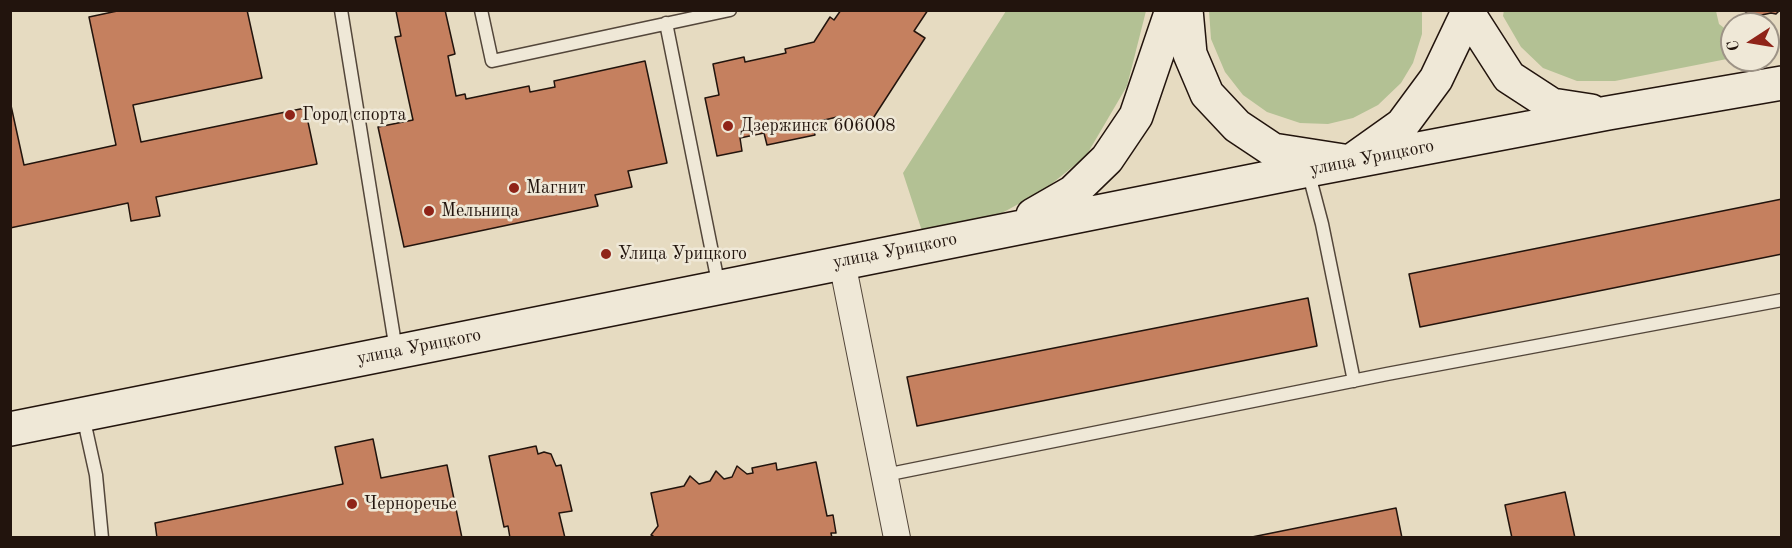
<!DOCTYPE html>
<meta charset="utf-8">
<style>
body{margin:0}
#map{position:relative;width:1792px;height:548px;overflow:hidden;background:#e6dbc1;font-family:"Old Standard TT",serif}
canvas{display:block}
.frame{position:absolute;inset:0;border:12px solid #22140d;pointer-events:none}
.north{position:absolute;left:1720px;top:12px;width:60px;height:60px;box-sizing:border-box;background:#efe8d7;border:2px solid #9d9386;border-radius:50%;rotate:258deg;font-size:16px;font-weight:700;line-height:24px;text-align:center;color:#22140d}
.north::after{content:'';display:block;margin:auto;width:21px;height:27px;background:#8f2418;clip-path:polygon(50% 0,100% 100%,50% 72%,0 100%)}
</style>
<div id="map">
<canvas width="1792" height="548"></canvas>
<div class="frame"></div>
<div class="north">С</div>
</div>
<script>
const context = document.querySelector('canvas').getContext('2d');
context.lineJoin = 'round';
function fill(path, color) { context.fillStyle = color; context.fill(path, 'evenodd'); }
const toPath = rows => new Path2D(rows.map(r => 'M' + r).join(''));
function strokePath(path, color, width, dash) { context.strokeStyle = color; context.lineWidth = width; context.lineCap = dash ? 'butt' : 'round'; context.setLineDash(dash || []); context.stroke(path); }
function drawText(font, color, halo, rows, align = 'center') {
  context.font = font + ' "Old Standard TT",serif'; context.lineWidth = 5; context.setLineDash([]); context.textBaseline = 'middle'; context.strokeStyle = halo; context.fillStyle = color; for (const [text, x, y, turn = 0] of rows) {
    context.save(); context.translate(x, y); context.rotate((+turn || 0) * Math.PI / 180); context.textAlign = isNaN(turn) ? turn : align; if (halo) context.strokeText(text, 0, 0); context.fillText(text, 0, 0); context.restore();
  }
}
fill(toPath([
 [1504,10,1716,11,1719,24,1732,34,1732,58,1615,81,1577,81,1543,68,1521,47,1503,16],
 [1006,11,1146,11,1127,86,1086,156,1044,190,1002,213,922,231,903,173],
 [1209,11,1422,11,1422,34,1413,63,1401,83,1378,105,1353,118,1328,124,1300,123,1267,112,1243,95,1225,72,1211,39]
]), '#b3c194');
const building = toPath([
 [122,10,247,10,262,78,133,105,141,142,305,108,317,164,156,197,160,216,131,221,128,203,10,228,10,101,24,165,116,145,89,17,122,10],
 [389,10,445,10,455,54,448,56,456,96,465,94,466,99,529,86,530,92,555,87,554,81,645,61,667,163,628,171,632,187,595,195,598,206,404,247,378,127,413,120,395,37,401,36,396,11,389,10],
 [841,10,928,10,914,31,925,38,870,123,840,130,837,117,812,123,815,135,767,145,764,133,740,138,742,151,717,156,705,98,719,95,713,64,744,57,745,62,786,53,785,49,814,42,830,17,834,20,841,10],
 [1743,10,1780,10,1776,14,1771,13,1752,17,1743,10],
 [1782,199,1782,254,1420,327,1409,274,1782,199],
 [1308,298,1317,346,917,426,907,377,1308,298],
 [373,439,381,478,447,465,462,538,157,538,155,523,343,484,335,447,373,439],
 [536,446,538,454,544,452,551,454,556,466,561,465,572,511,559,513,565,538,510,538,508,526,504,527,489,456,536,446],
 [816,462,827,516,833,515,836,533,831,533,832,538,656,538,651,535,658,526,651,493,684,486,690,476,699,484,710,481,716,471,724,479,732,477,737,466,747,474,753,473,752,468,776,463,777,470,816,462],
 [1565,492,1575,538,1512,538,1505,505,1565,492],
 [1396,508,1402,538,1247,538,1396,508]
]);
fill(building, '#c5805f');
strokePath(building, '#22140d', 1.5);
const lane = toPath([
 [341,10,396,350],
 [481,10,492,61,730,10],
 [666,23,719,287],
 [1308,171,1322,224,1354,381],
 [83,416,96,475,102,538],
 [885,475,1387,374,1782,300]
]);
const street = toPath([
 [842,262,897,538]
]);
const secondary = toPath([
 [1186,10,1190,54,1207,94,1237,126,1273,150,1350,162,1402,125,1436,79,1467,14],
 [1466,10,1509,77,1552,105,1591,111],
 [1033,215,1073,192,1107,159,1136,116,1172,10],
 [10,429,1308,170,1608,113,1782,83]
]);
strokePath(lane, '#53463a', 15);
strokePath(street, '#53463a', 28);
strokePath(secondary, '#22140d', 36);
strokePath(lane, '#efe8d7', 12);
strokePath(street, '#efe8d7', 26);
strokePath(secondary, '#efe8d7', 33);
for (const [x, y, r, color] of [
 [290,115,6,"#8f2418"],
 [728,126,6,"#8f2418"],
 [514,188,6,"#8f2418"],
 [429,211,6,"#8f2418"],
 [606,254,6,"#8f2418"],
 [352,504,6,"#8f2418"]
]) { const dot = new Path2D(); dot.arc(x, y, r, 0, 2 * Math.PI); context.fillStyle = color; context.fill(dot); strokePath(dot, '#efe8d7', 2); }
drawText('18px', '#22140d', '#efe8d7', [
 ["Город спорта",302,115],
 ["Дзержинск 606008",740,126],
 ["Магнит",526,188],
 ["Мельница",441,211],
 ["Улица Урицкого",618,254],
 ["Черноречье",364,504]
], 'left');
drawText('18px', '#22140d', '#efe8d7', [
 ["улица Урицкого",1372,158,-11],
 ["улица Урицкого",895,251,-11],
 ["улица Урицкого",419,347,-11]
]);
</script>
